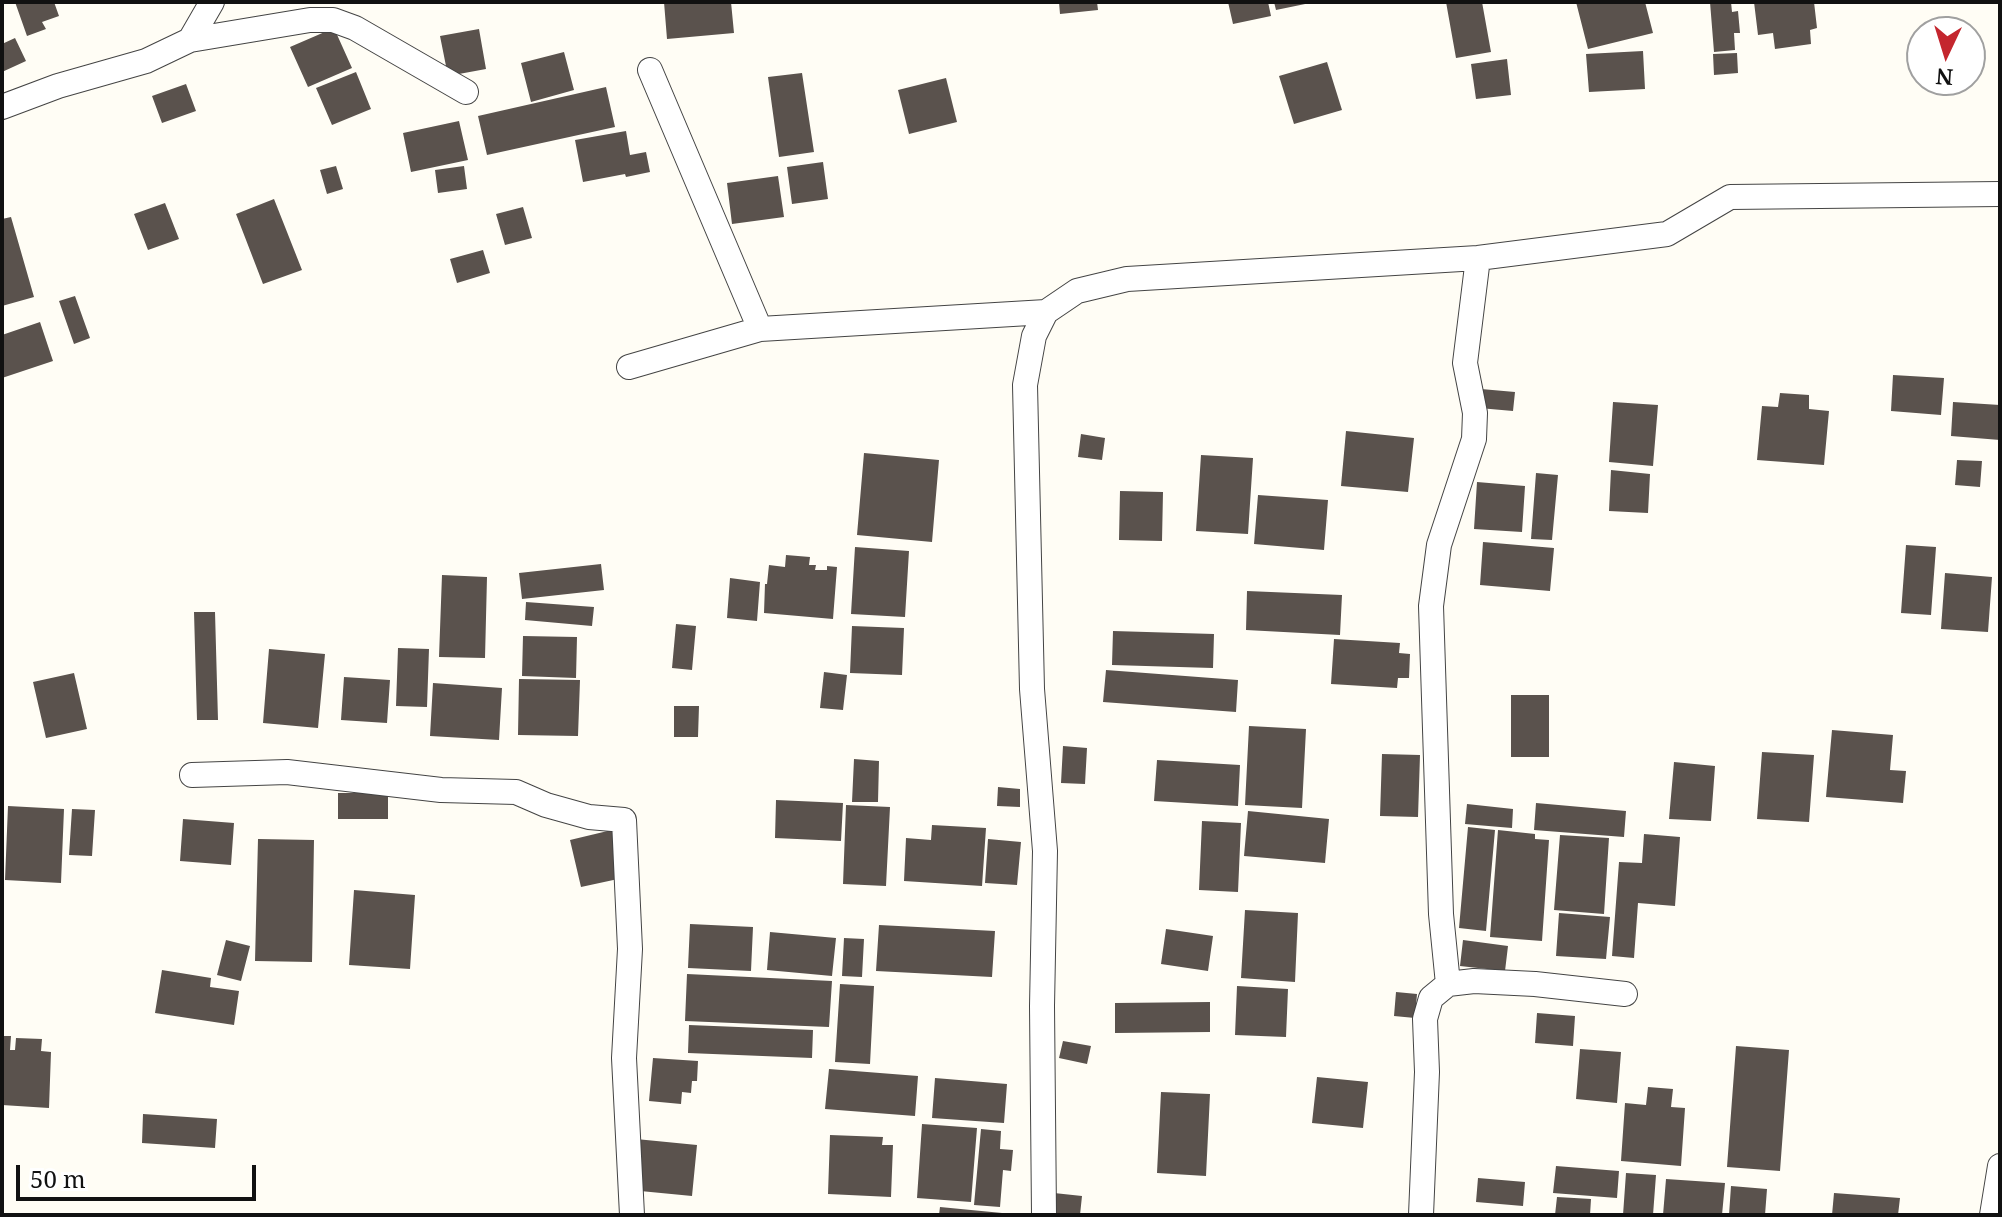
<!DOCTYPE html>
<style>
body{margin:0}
#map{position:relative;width:2002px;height:1217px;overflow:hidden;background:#fffdf5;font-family:"Noto Serif",serif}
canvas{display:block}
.frame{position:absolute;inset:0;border:4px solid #111;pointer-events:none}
.north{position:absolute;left:1906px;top:16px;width:80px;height:80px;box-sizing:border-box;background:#fff;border:2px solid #a0a0a0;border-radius:50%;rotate:184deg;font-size:22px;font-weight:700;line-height:32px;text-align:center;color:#111}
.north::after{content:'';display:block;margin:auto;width:28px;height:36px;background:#c4262e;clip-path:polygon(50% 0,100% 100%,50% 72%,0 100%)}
.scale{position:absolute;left:16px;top:1165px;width:240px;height:36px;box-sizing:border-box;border:4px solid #111;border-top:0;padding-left:10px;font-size:24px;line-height:28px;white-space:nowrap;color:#111;-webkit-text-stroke:6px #fff;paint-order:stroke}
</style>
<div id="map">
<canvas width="2002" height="1217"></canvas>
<div class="frame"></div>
<div class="north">N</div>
<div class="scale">50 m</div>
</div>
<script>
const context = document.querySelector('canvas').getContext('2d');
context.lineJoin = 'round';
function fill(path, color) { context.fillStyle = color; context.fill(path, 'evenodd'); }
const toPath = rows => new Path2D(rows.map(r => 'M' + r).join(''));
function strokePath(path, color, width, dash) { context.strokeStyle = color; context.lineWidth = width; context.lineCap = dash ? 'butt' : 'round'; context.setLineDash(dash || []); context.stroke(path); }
fill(toPath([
 [15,2,54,2,59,16,42,22,46,29,27,36],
 [664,2,731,2,734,33,667,39],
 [1059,2,1097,2,1098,10,1060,14],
 [1228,2,1268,2,1271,16,1233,24],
 [1274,2,1310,2,1310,3,1276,10],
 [1446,2,1482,2,1491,52,1456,58],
 [1576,2,1645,2,1653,33,1588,49],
 [1710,2,1731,2,1732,12,1738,11,1740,33,1734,33,1735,50,1714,52],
 [1754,2,1814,2,1817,28,1810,30,1811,44,1775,49,1773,33,1758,35],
 [334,28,352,68,308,87,290,47],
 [479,29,486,69,448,76,440,36],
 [15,38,26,61,2,72,2,44],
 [1643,51,1645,89,1589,92,1586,54],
 [564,52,574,90,531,102,521,63],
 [1737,53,1738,73,1714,75,1713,54],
 [1507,59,1511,95,1476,99,1471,64],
 [1327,62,1342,110,1294,124,1279,76],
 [356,72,371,109,332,125,316,88],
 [802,73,814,152,779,157,768,77],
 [946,78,957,122,909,134,898,90],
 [186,84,196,111,162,123,152,96],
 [606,87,615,127,487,155,478,116],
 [459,121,468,160,411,172,403,133],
 [626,131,630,155,646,152,650,172,626,177,625,174,583,182,575,140],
 [823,162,828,199,792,204,787,167],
 [336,166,343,189,327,194,320,170],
 [464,166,467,189,438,193,435,170],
 [778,176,784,217,732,224,727,183],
 [274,199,302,270,263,284,236,214],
 [165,203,179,239,148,250,134,214],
 [523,207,532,238,505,245,496,214],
 [11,217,34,297,2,306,2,219],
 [483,250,490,273,457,283,450,259],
 [75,296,90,338,74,344,59,301],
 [40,322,53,361,2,378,2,335],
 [1893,375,1944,378,1941,415,1891,411],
 [1481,389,1515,392,1513,411,1479,408],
 [1780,393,1809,395,1809,409,1829,411,1824,465,1757,460,1762,406,1778,407],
 [1613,402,1658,405,1653,466,1609,462],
 [1953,402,2000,405,2000,440,1951,436],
 [1346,431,1414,438,1408,492,1341,486],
 [1081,434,1105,438,1102,460,1078,457],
 [864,453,939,460,932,542,857,535],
 [1201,455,1253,458,1248,534,1196,531],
 [1957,460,1982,461,1980,487,1955,485],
 [1611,470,1650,474,1648,513,1609,511],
 [1536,473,1558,475,1552,540,1531,539],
 [1477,482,1525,486,1522,532,1474,529],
 [1120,491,1163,492,1162,541,1119,540],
 [1258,495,1328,500,1324,550,1254,544],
 [1483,542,1554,548,1550,591,1480,585],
 [1906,545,1936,547,1931,615,1901,613],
 [855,547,909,551,905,617,851,614],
 [786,555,810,557,809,565,816,565,815,570,827,570,827,566,837,567,833,619,764,613,765,584,767,584,769,565,785,567],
 [601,564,604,590,522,599,519,573],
 [1945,573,1992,577,1988,632,1941,629],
 [442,575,487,577,485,658,439,657],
 [730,578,760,582,757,621,727,618],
 [1247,591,1342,595,1340,635,1246,630],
 [526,602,594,607,592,626,525,620],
 [194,612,215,612,218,720,197,720],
 [676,624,696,626,692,670,672,668],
 [852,626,904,628,902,675,850,673],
 [1113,631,1214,634,1213,668,1112,665],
 [523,636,577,637,576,678,522,676],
 [1334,639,1400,643,1399,653,1410,654,1409,678,1398,678,1397,688,1331,684],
 [398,648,429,649,427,707,396,706],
 [269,649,325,654,318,728,263,723],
 [1106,670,1238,680,1236,712,1103,702],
 [824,672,847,675,843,710,820,708],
 [74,673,87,729,46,738,33,682],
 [344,677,390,680,387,723,341,720],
 [519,679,580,680,578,736,518,735],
 [433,683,502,688,499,740,430,736],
 [1511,695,1549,695,1549,757,1511,757],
 [674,706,699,706,698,737,674,737],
 [1249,726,1306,729,1302,808,1245,805],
 [1832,730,1893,735,1890,770,1906,771,1903,803,1826,797],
 [1063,746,1087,748,1085,784,1061,783],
 [1762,752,1814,755,1809,822,1757,819],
 [1382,754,1420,755,1418,817,1380,816],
 [854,759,879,761,878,802,852,802],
 [1157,760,1240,765,1238,806,1154,801],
 [1674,762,1715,766,1711,821,1669,819],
 [998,787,1020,789,1020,807,997,806],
 [338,793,388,793,388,819,338,819],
 [776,800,843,803,841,841,775,838],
 [1536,803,1626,811,1624,837,1534,830],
 [1467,804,1513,809,1512,828,1465,824],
 [846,805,890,807,886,886,843,884],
 [8,806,64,809,61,883,5,880],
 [72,809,95,810,92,856,69,855],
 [1248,811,1329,819,1325,863,1244,856],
 [183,819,234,823,231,865,180,861],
 [1202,821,1241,823,1238,892,1199,890],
 [932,825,986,828,982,886,904,881,906,838,931,840],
 [1468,827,1495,830,1486,931,1459,928],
 [616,829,623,859,614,861,618,879,581,887,570,840],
 [1498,830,1535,834,1535,839,1549,840,1542,941,1490,937],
 [1644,834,1680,837,1675,906,1638,903,1634,958,1612,956,1619,862,1642,863],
 [1560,835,1609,838,1604,914,1554,910],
 [258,839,314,840,312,962,255,961],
 [988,839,1021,842,1017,885,985,883],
 [354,890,415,895,410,969,349,965],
 [1245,910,1298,913,1295,982,1241,978],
 [1559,913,1610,917,1606,959,1556,956],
 [690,924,753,927,751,971,688,968],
 [879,925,995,931,992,977,876,971],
 [1166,929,1213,936,1208,971,1161,964],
 [770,932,836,938,832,976,767,970],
 [844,938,864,939,862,977,842,976],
 [226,940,250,946,241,981,217,975],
 [1463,940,1508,946,1505,971,1460,966],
 [162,970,211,978,210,987,239,991,234,1025,155,1013],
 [687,974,832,981,829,1027,685,1021],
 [840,984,874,986,870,1064,835,1062],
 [1237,986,1288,989,1286,1037,1235,1035],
 [1396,992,1417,994,1415,1018,1394,1016],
 [1210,1002,1210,1032,1115,1033,1115,1003],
 [1537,1013,1575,1016,1573,1046,1535,1043],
 [689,1025,813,1030,812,1058,688,1053],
 [2,1036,11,1036,10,1050,15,1050,16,1038,42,1039,41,1051,51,1052,49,1108,2,1105],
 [1063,1041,1091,1046,1087,1064,1059,1058],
 [1736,1046,1789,1050,1780,1171,1727,1167],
 [1580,1049,1621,1052,1617,1103,1576,1099],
 [653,1058,698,1061,697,1081,692,1081,691,1093,682,1092,681,1104,649,1101],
 [829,1069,918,1076,915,1116,825,1109],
 [1317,1077,1368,1082,1363,1128,1312,1123],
 [935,1078,1007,1084,1004,1123,932,1118],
 [1648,1087,1673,1089,1671,1107,1685,1108,1681,1166,1621,1161,1625,1103,1646,1105],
 [1161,1092,1210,1094,1206,1176,1157,1173],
 [143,1114,217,1119,215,1148,142,1143],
 [922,1124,977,1128,971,1202,917,1198],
 [981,1129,1001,1131,1000,1149,1013,1150,1011,1171,1003,1170,1000,1207,974,1205],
 [830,1135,883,1137,882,1145,893,1145,891,1197,828,1194],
 [636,1139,697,1145,692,1196,630,1190],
 [1556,1166,1619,1171,1617,1198,1553,1193],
 [1626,1173,1656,1175,1653,1215,1623,1215],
 [1478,1178,1525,1182,1523,1206,1476,1202],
 [1666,1179,1725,1183,1722,1215,1663,1215],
 [1731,1186,1767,1189,1765,1215,1729,1215],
 [1054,1193,1082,1196,1080,1215,1052,1215],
 [1834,1193,1900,1198,1898,1215,1832,1215],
 [1557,1197,1591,1199,1590,1215,1555,1215],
 [940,1207,1002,1213,1002,1215,939,1215]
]), '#5a524d');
const street = toPath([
 [190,40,310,20,333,20,355,28,466,92],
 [650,70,760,329],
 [2,107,58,86,146,61,190,40,212,2],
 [629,367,760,329,1046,312],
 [192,775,287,772,441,790,516,792,546,805,589,817,624,820,630,949,624,1058,632,1215],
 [1448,984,1441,914,1431,606,1439,545,1474,439,1475,413,1465,363,1478,258],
 [1044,1215,1042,1006,1045,851,1032,689,1025,385,1034,336,1046,312,1077,291,1127,279,1478,258,1667,234,1730,197,2000,194],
 [1421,1215,1427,1072,1425,1019,1431,998,1448,984,1474,981,1535,984,1625,994],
 [1992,1215,2000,1166]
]);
strokePath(street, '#444', 26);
strokePath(street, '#fff', 24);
</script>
